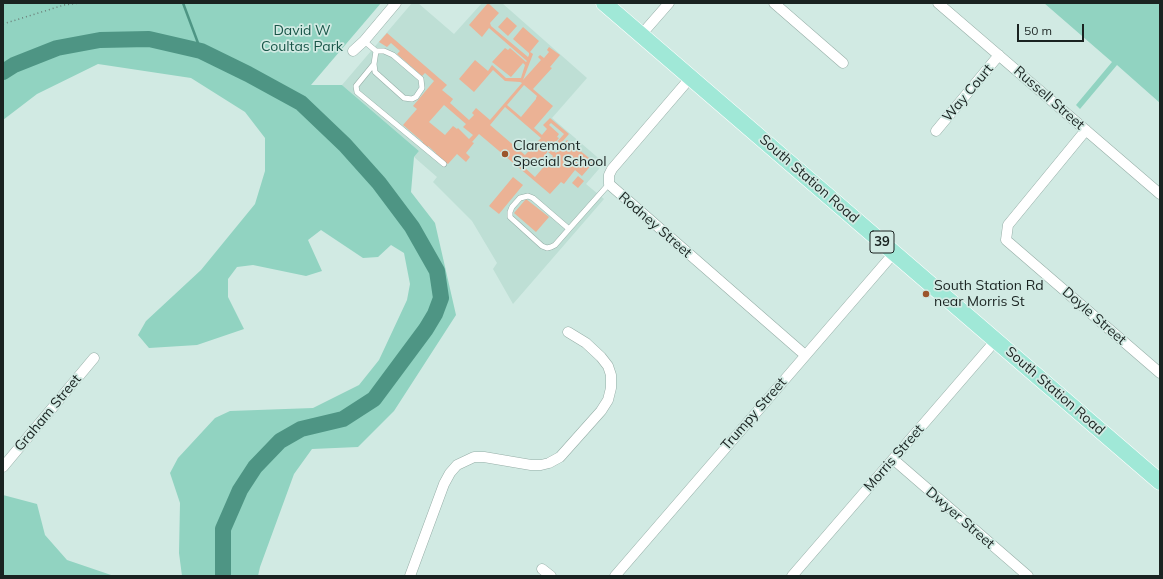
<!DOCTYPE html>
<style>
body{margin:0}
#map{position:relative;width:1163px;height:579px;overflow:hidden;background:#d1eae3;font-family:Mulish,sans-serif}
canvas{display:block}
.frame{position:absolute;inset:0;border:4px solid #1a2321;pointer-events:none}
.scale{position:absolute;left:1017px;top:24px;width:67px;height:18px;box-sizing:border-box;border:2px solid #1a2321;border-top:0;padding-left:5px;font-size:12px;line-height:14px;white-space:nowrap;color:#1a2321;-webkit-text-stroke:3px #d1eae3;paint-order:stroke}
</style>
<div id="map">
<canvas width="1163" height="579"></canvas>
<div class="frame"></div>
<div class="scale">50 m</div>
</div>
<script>
const context = document.querySelector('canvas').getContext('2d');
context.lineJoin = 'round';
function fill(path, color) { context.fillStyle = color; context.fill(path, 'evenodd'); }
const toPath = rows => new Path2D(rows.map(r => 'M' + r).join(''));
function strokePath(path, color, width, dash) { context.strokeStyle = color; context.lineWidth = width; context.lineCap = dash ? 'butt' : 'round'; context.setLineDash(dash || []); context.stroke(path); }
function drawText(font, color, halo, rows, align = 'center') {
  context.font = font + ' Mulish,sans-serif'; context.lineWidth = 3.5; context.setLineDash([]); context.textBaseline = 'middle'; context.strokeStyle = halo; context.fillStyle = color; for (const [text, x, y, turn = 0] of rows) {
    context.save(); context.translate(x, y); context.rotate((+turn || 0) * Math.PI / 180); context.textAlign = isNaN(turn) ? turn : align; if (halo) context.strokeText(text, 0, 0); context.fillText(text, 0, 0); context.restore();
  }
}
fill(toPath([
 [412,3,418,3,454,34,482,3,502,3,587,78,552,118,604,163,586,184,604,199,513,304,493,269,497,263,472,221,433,182,437,177,414,157,419,151,342,85]
]), '#bedfd5');
fill(toPath([
 [3,3,381,3,311,85,342,85,419,151,414,157,411,192,435,223,456,315,394,411,358,447,312,449,294,474,260,567,258,576,182,576,179,553,180,503,170,473,178,458,215,418,230,411,313,408,359,385,379,360,407,300,410,284,404,253,391,245,378,257,363,258,321,230,308,240,322,271,306,276,253,265,237,267,228,279,228,297,244,329,197,345,149,348,138,335,146,321,201,270,255,204,265,171,265,138,245,112,191,78,98,64,37,94,3,120],
 [1044,3,1160,3,1160,103,1117,65,1080,109,1076,105,1112,62],
 [3,495,37,504,45,535,67,560,114,576,3,576]
]), '#91d3c1');
strokePath(toPath([
 [183,3,201,51]
]), '#4e9584', 2.5);
strokePath(toPath([
 [3,72,14,65,57,48,100,40,149,39,201,51,248,74,301,103,345,145,379,183,412,227,437,271,441,298,435,314,426,329,374,399,343,419,301,429,280,441,255,467,240,490,223,529,223,576]
]), '#4e9584', 16);
fill(toPath([
 [488,3,499,13,490,23,491,26,528,57,529,55,529,53,513,39,523,27,539,41,530,52,533,54,523,80,541,60,538,57,540,55,544,58,549,52,547,50,549,47,560,55,550,67,552,68,533,89,553,106,534,128,542,135,547,129,543,125,550,118,569,134,554,151,556,153,567,140,594,162,582,176,575,170,564,184,561,182,550,194,479,134,472,142,474,143,466,153,470,157,466,162,457,154,448,164,435,155,436,153,428,146,427,148,422,143,423,142,403,125,417,109,413,106,434,81,425,73,422,76,397,54,400,51,391,43,387,47,379,42,387,33,447,85,442,90,453,99,450,103,469,120,474,115,472,113,476,108,490,120,522,83,520,82,505,81,493,70,474,92,459,79,475,60,488,71,492,65,506,78,521,78,525,65,523,63,511,77,492,62,505,48,508,50,510,48,526,62,527,61,489,28,482,37,469,25],
 [524,85,537,96,536,98,536,99,521,117,507,105],
 [444,105,466,124,463,127,473,135,469,139,458,128,457,129,453,126,445,135,429,122],
 [505,107,541,138,525,155,490,125],
 [551,123,564,134,548,152,553,156,535,177,525,168,530,163,535,167,559,138,557,137,559,134,549,125],
 [507,17,517,26,508,36,498,27],
 [578,176,584,181,578,188,572,183],
 [513,177,523,185,499,214,489,206],
 [526,199,549,217,536,232,514,213]
]), '#ebb295');
const service = toPath([
 [364,41,376,51,384,51,393,55,421,79,422,88,416,97,412,99,404,98,375,72,374,64,376,51],
 [374,64,356,86,357,92,444,164],
 [569,229,533,198,528,196,520,198,512,207,510,212,510,217,542,246,547,248,551,247,555,245,569,229,609,184]
]);
const minor = toPath([
 [774,3,843,63],
 [938,3,1160,194],
 [641,35,669,3],
 [353,51,364,41,396,3],
 [691,77,612,169,609,175,609,184,805,355],
 [1086,130,1008,225,1006,240,1160,373],
 [936,131,999,55],
 [893,459,1028,576],
 [3,467,94,358],
 [542,569,551,576],
 [410,576,444,484,450,473,457,465,474,457,484,457,531,465,541,465,549,463,560,457,601,411,608,400,611,388,611,375,608,366,601,357,586,343,568,332],
 [615,576,894,253],
 [792,576,996,340]
]);
const primary = toPath([
 [604,3,1160,482]
]);
strokePath(service, '#96aea7', 6);
strokePath(minor, '#96aea7', 11);
strokePath(primary, '#fff', 17);
strokePath(toPath([
 [3,24,64,5,80,3]
]), '#6c7d78', 1.5, [1, 3]);
strokePath(service, '#fff', 5);
strokePath(minor, '#fff', 10);
strokePath(primary, '#a0e8d7', 16);
for (const [x, y, r, color] of [
 [505,154,4,"#9b552c"],
 [926,294,4,"#9b552c"]
]) { const dot = new Path2D(); dot.arc(x, y, r, 0, 2 * Math.PI); context.fillStyle = color; context.fill(dot); strokePath(dot, '#d1eae3', 1.5); }
for (const [x, y, w] of [
 [882,242,24]
]) { const box = new Path2D(); box.roundRect(x - w / 2, y - 11, w, 22, 3); context.fillStyle = '#d1eae3'; context.fill(box); strokePath(box, '#1a2321', 1); }
drawText('bold 13px', '#1a2321', null, [
 ["39",882,242]
]);
drawText('14px', '#195548', '#d1eae3', [
 ["David W",302,31],
 ["Coultas Park",302,47]
]);
drawText('14px', '#1a2321', '#d1eae3', [
 ["Way Court",968,93,-50],
 ["Russell Street",1049,98,41],
 ["South Station Road",809,179,41],
 ["Rodney Street",655,225,41],
 ["Doyle Street",1094,316,41],
 ["South Station Road",1055,391,41],
 ["Graham Street",48,413,-50],
 ["Trumpy Street",754,414,-49],
 ["Morris Street",894,458,-49],
 ["Dwyer Street",960,518,41]
]);
drawText('14px', '#1a2321', '#d1eae3', [
 ["Claremont",513,146],
 ["Special School",513,162],
 ["South Station Rd",934,286],
 ["near Morris St",934,302]
], 'left');
</script>
